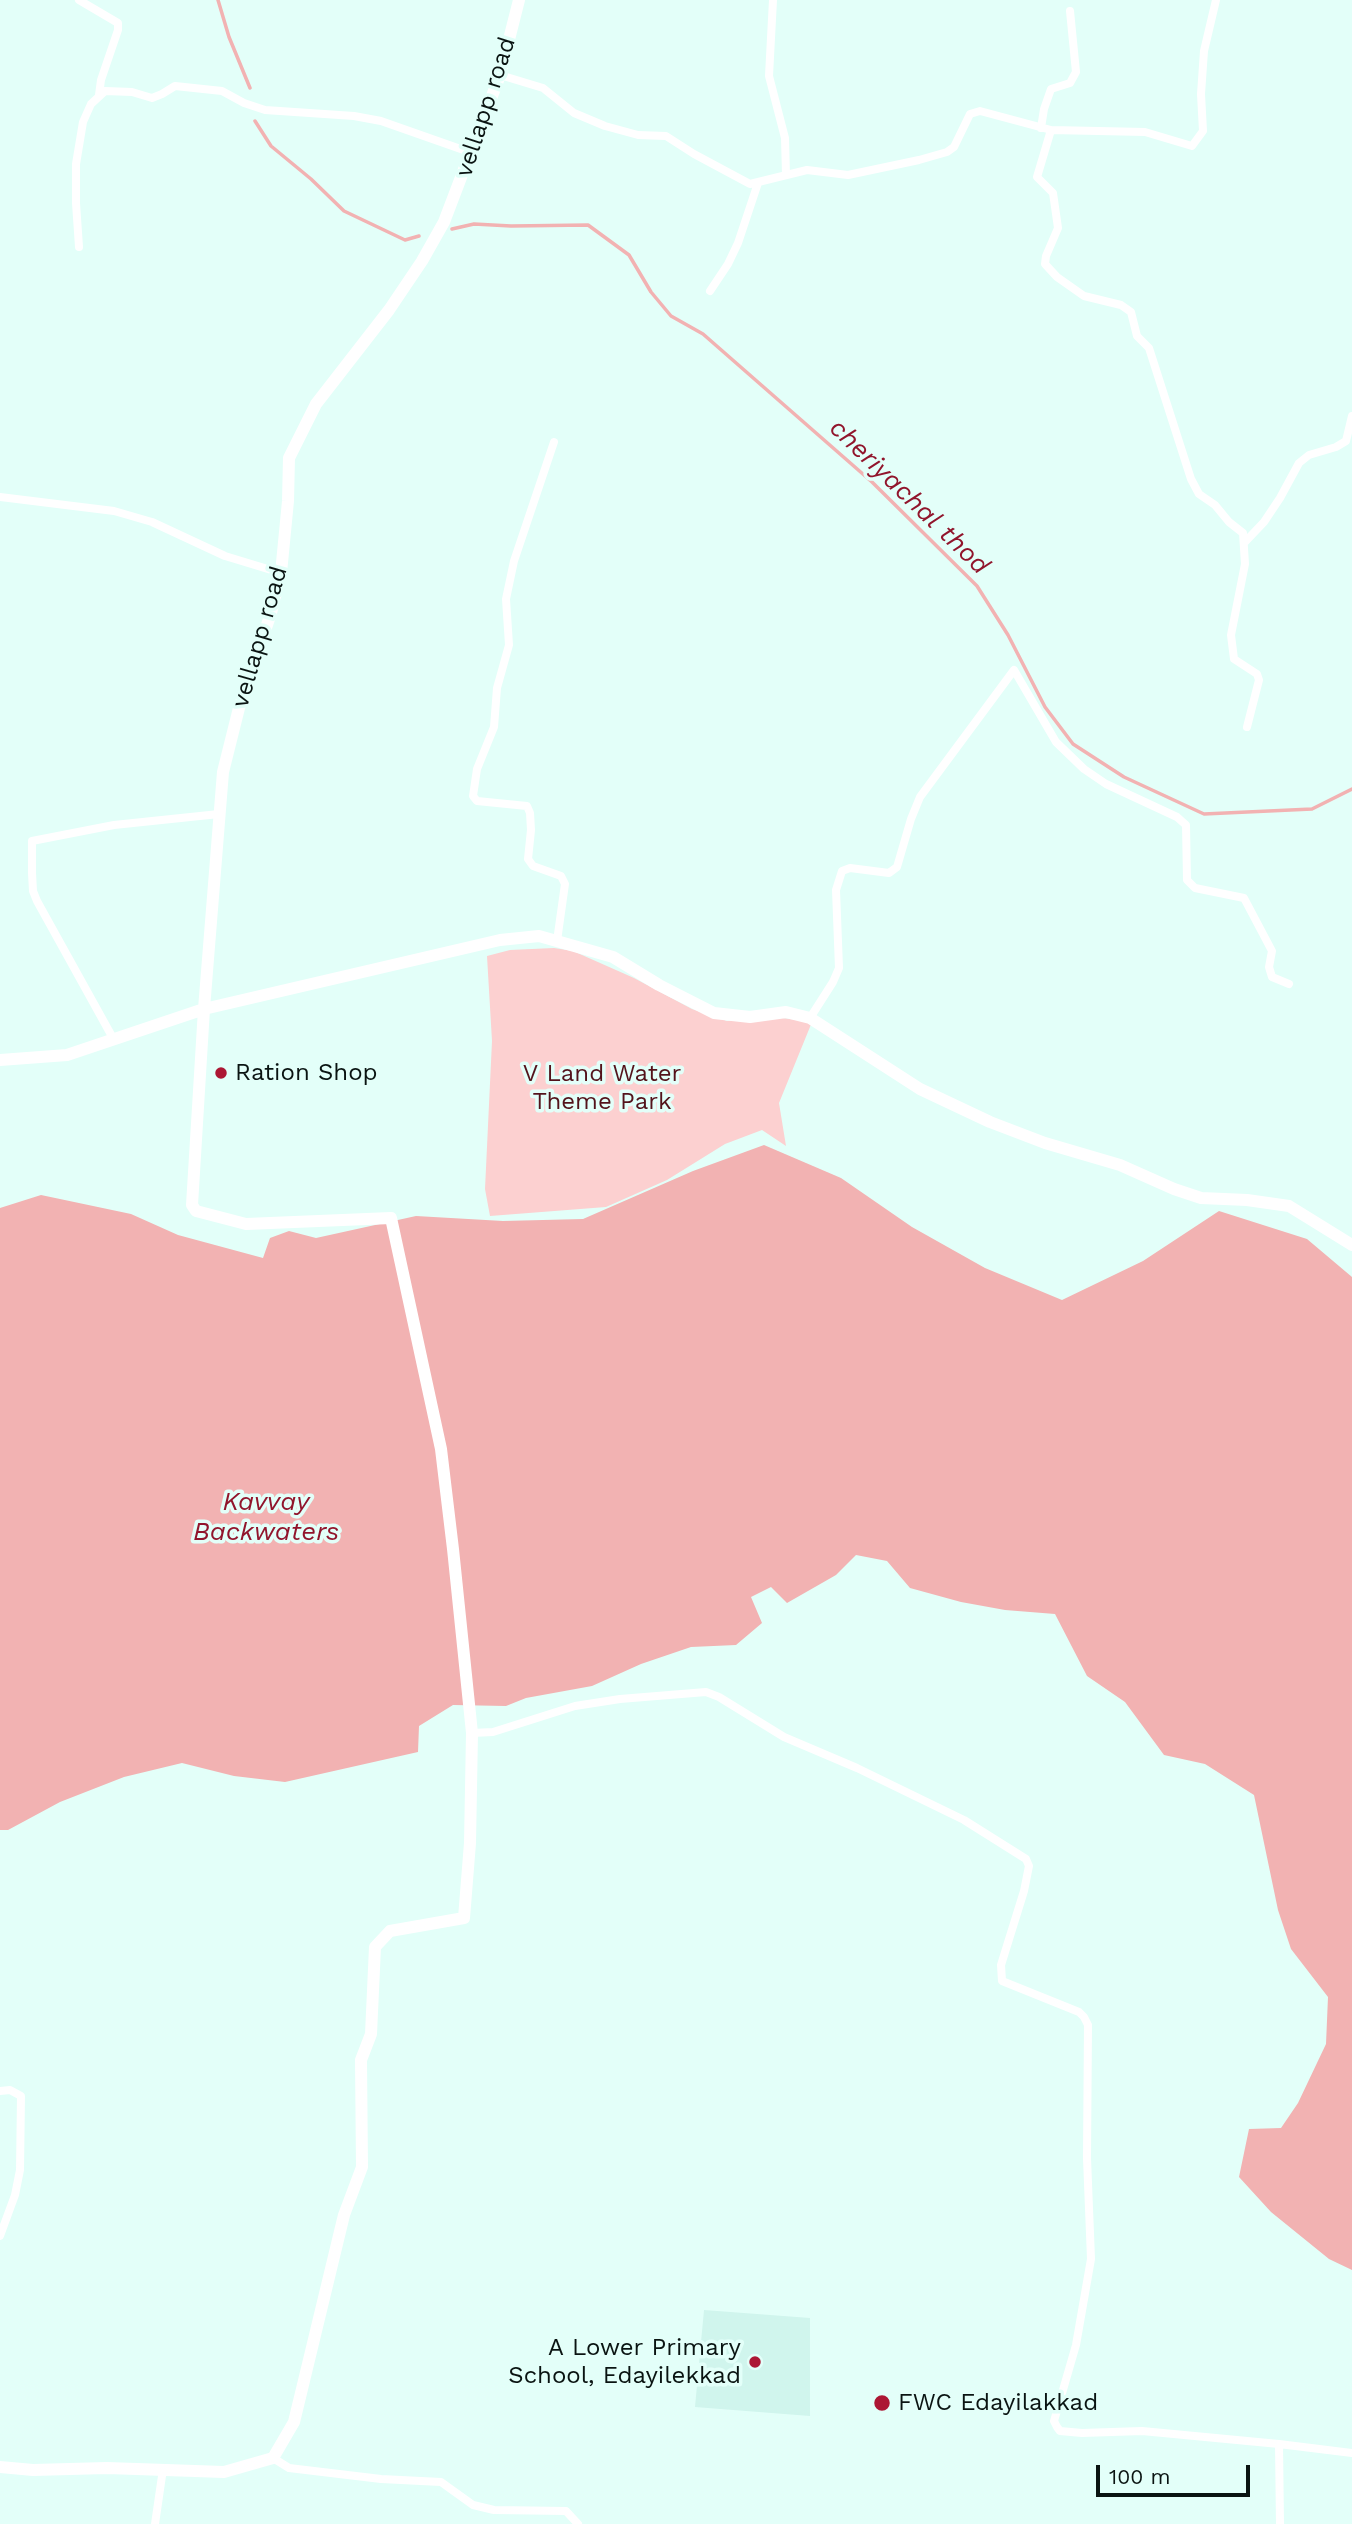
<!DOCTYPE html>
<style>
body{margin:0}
#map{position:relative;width:1352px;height:2524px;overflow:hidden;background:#e3fff9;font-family:"Work Sans",sans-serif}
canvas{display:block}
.scale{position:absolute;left:1096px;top:2465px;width:154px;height:32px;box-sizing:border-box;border:4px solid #0a1412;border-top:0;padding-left:9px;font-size:21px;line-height:24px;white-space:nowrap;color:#0a1412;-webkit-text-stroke:5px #e3fff9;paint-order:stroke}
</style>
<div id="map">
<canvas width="1352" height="2524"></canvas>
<div class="scale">100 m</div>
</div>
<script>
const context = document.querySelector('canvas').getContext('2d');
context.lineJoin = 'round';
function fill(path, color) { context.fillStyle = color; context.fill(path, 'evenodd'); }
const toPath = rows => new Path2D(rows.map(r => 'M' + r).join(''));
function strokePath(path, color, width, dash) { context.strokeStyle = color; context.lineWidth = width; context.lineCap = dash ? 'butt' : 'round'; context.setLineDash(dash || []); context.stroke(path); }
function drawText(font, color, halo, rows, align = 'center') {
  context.font = font + ' "Work Sans",sans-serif'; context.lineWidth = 7; context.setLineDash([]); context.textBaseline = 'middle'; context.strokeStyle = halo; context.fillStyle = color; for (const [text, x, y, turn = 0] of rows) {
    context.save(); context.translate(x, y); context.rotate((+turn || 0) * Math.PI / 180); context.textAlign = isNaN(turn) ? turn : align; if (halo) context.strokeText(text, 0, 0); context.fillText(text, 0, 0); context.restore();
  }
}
fill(toPath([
 [704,2310,810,2318,810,2416,695,2407]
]), '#d0f5ed');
fill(toPath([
 [554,948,573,951,634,978,692,1009,727,1021,775,1017,812,1022,779,1103,786,1146,762,1130,725,1144,667,1180,606,1207,490,1216,485,1189,492,1041,487,956,510,950]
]), '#fcd0d0');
fill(toPath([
 [764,1145,841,1178,912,1227,985,1268,1062,1300,1143,1261,1219,1211,1307,1239,1352,1277,1352,2270,1329,2259,1271,2212,1239,2177,1249,2129,1281,2128,1298,2103,1326,2044,1328,1997,1291,1949,1278,1910,1254,1795,1205,1764,1164,1755,1125,1702,1087,1676,1055,1614,1005,1610,961,1602,910,1588,887,1561,856,1555,836,1575,787,1603,771,1587,751,1597,762,1623,736,1645,691,1647,641,1664,592,1686,526,1698,506,1706,453,1705,419,1726,418,1752,285,1782,234,1776,182,1763,124,1777,60,1802,8,1830,0,1830,0,1208,41,1195,131,1214,178,1235,263,1258,270,1238,289,1231,316,1238,416,1216,503,1221,583,1219,693,1171]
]), '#f2b2b2');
strokePath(toPath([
 [218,0,229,37,250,88],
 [255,121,271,146,311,179,344,211,405,240,419,236],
 [452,229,474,224,511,226,588,225,629,255,651,292,671,316,703,334,872,482,977,586,1008,635,1045,707,1073,744,1124,777,1204,814,1312,809,1352,789]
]), '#f2b2b2', 3.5);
strokePath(toPath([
 [79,0,118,23,118,30,101,80,99,95],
 [773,0,769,76,785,138,786,175],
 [500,75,543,88,574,113,605,126,638,135,666,136,694,154,750,184,807,170,848,175,919,160,947,152,954,147,970,114,980,111,1051,130,1145,132,1192,146,1203,131,1201,94,1204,51,1216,0],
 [1041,128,1044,109,1051,89,1070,83,1076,72,1070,11],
 [1051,130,1037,177,1053,193,1058,228,1046,256,1045,264,1057,277,1084,296,1121,305,1131,312,1137,336,1149,348,1191,479,1199,494,1215,505,1229,522,1243,533,1245,564,1231,635,1234,659,1257,674,1259,680,1247,727],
 [79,247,76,203,76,164,83,122,91,104,105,91,132,92,152,98,162,94,175,86,222,91,244,103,265,110,354,116,381,121,472,153],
 [710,291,728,264,738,243,758,183],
 [554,442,514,561,506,599,509,645,497,688,494,727,477,769,473,796,477,801,527,806,530,813,531,830,528,859,533,866,561,876,565,884,557,941],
 [0,497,114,511,152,522,225,556,281,573],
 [1245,542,1264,522,1280,498,1299,463,1309,455,1336,447,1346,441,1352,416],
 [810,1018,833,982,839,968,836,890,842,871,850,868,889,873,897,867,911,819,920,797,1014,670,1056,742,1084,769,1106,784,1177,817,1186,825,1187,880,1195,888,1244,898,1272,951,1269,967,1272,977,1289,984],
 [114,1040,37,901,33,891,32,873,32,841,114,825,219,814],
 [472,1733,493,1732,575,1706,620,1699,706,1692,719,1697,784,1737,857,1768,964,1820,1026,1859,1029,1866,1024,1891,1001,1965,1002,1981,1079,2012,1084,2017,1088,2025,1087,2158,1091,2259,1076,2345,1054,2421,1057,2427,1060,2431,1082,2433,1142,2431,1279,2444,1280,2524],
 [0,2091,10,2090,21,2096,20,2170,15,2195,0,2236],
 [1279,2444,1352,2453],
 [273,2458,289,2468,381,2479,441,2482,473,2505,494,2510,566,2511,578,2524],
 [155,2524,163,2469]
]), '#fff', 8);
strokePath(toPath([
 [0,1060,67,1055,204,1009,500,940,539,936,613,957,659,985,714,1013,750,1017,786,1012,810,1018,920,1089,990,1122,1045,1143,1120,1165,1174,1189,1201,1198,1247,1200,1289,1206,1352,1245],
 [0,2467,33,2470,107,2468,224,2472,273,2458,294,2422,344,2215,362,2167,361,2060,371,2034,375,1947,390,1931,464,1918,470,1843,472,1733,453,1549,441,1449,391,1218,246,1224,196,1211,192,1205,204,1009,223,772,239,708,271,613,281,573,288,501,289,458,316,404,389,310,422,261,444,222,500,75,519,0]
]), '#fff', 12);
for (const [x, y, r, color] of [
 [221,1073,7,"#ac1734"],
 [755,2362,7,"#ac1734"],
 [882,2403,9,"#ac1734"]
]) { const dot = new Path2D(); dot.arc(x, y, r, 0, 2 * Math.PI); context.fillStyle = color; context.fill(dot); strokePath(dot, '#e3fff9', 2.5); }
drawText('24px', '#0a1412', '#e3fff9', [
 ["vellapp road",486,107,-72],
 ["vellapp road",260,637,-74]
]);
drawText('24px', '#0a1412', '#e3fff9', [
 ["Ration Shop",235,1073],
 ["A Lower Primary",741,2348,"right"],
 ["School, Edayilekkad",741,2376,"right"],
 ["FWC Edayilakkad",898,2403]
], 'left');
drawText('24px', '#53131b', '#e3fff9', [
 ["V Land Water",602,1074],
 ["Theme Park",602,1102]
]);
drawText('italic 26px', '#91152c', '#e3fff9', [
 ["cheriyachal thod",909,497,44],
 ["Kavvay",266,1502],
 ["Backwaters",266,1532]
]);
</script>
